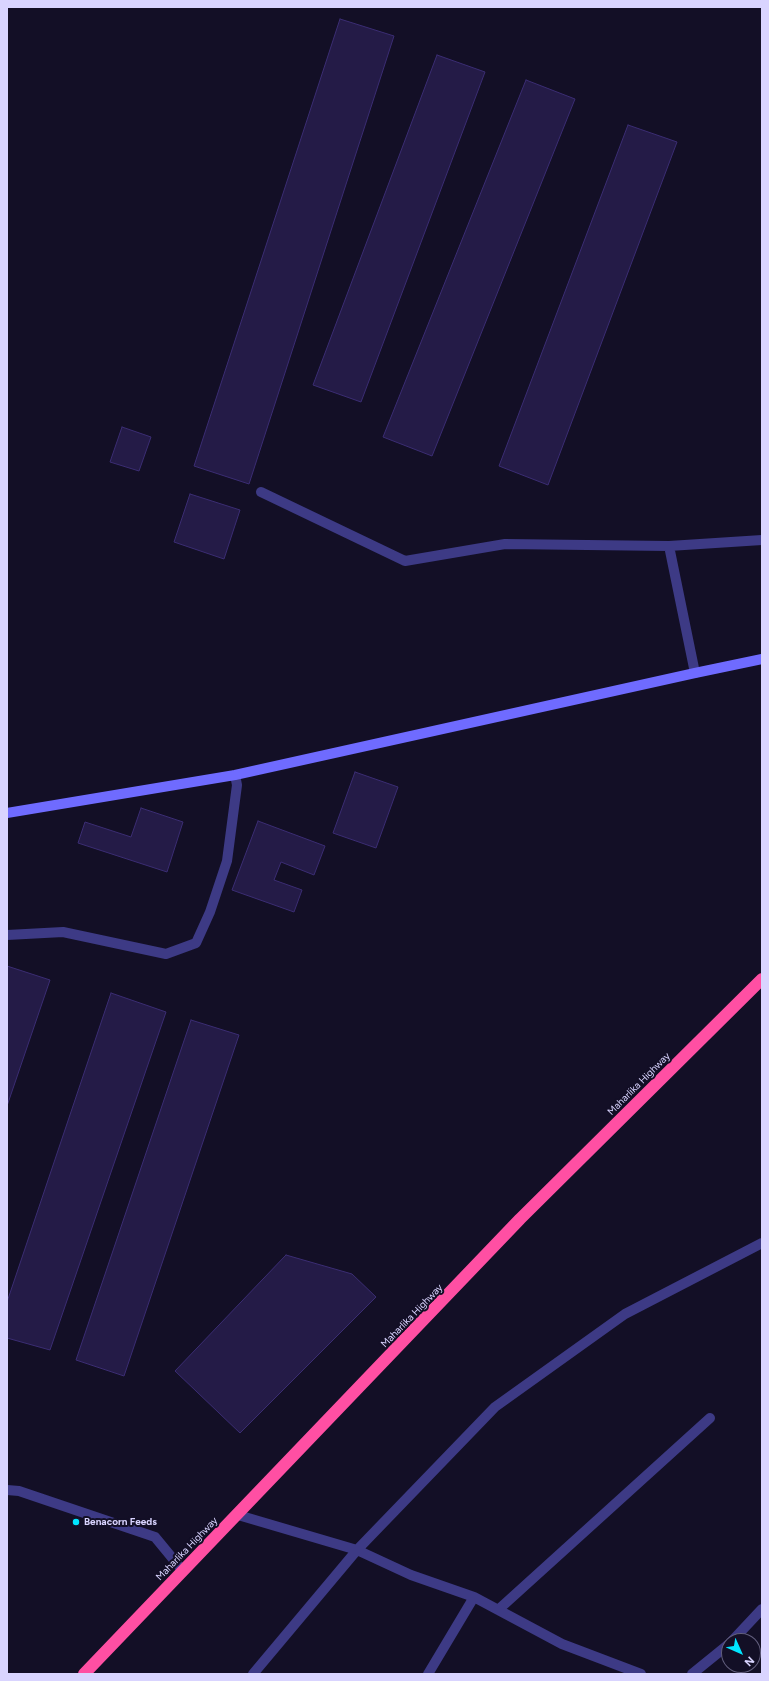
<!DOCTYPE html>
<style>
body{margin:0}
#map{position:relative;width:769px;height:1681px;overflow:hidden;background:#130f26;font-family:Figtree,sans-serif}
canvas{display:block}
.frame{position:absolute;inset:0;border:8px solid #d9d4ff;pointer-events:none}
.north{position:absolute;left:721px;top:1633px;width:40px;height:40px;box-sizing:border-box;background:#130f26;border:1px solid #625e7d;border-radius:50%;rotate:135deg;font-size:11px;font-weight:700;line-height:16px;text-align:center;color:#d9d4ff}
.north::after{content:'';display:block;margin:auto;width:14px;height:18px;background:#00e5ff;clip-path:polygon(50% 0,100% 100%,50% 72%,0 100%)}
</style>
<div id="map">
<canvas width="769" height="1681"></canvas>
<div class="frame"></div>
<div class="north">N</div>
</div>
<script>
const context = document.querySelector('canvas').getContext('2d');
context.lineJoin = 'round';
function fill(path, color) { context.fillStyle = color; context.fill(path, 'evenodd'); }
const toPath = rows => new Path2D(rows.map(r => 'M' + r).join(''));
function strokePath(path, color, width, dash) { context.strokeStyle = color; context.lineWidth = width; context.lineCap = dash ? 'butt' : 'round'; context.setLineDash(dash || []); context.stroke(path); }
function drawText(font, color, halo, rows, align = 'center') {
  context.font = font + ' Figtree,sans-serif'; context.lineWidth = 4; context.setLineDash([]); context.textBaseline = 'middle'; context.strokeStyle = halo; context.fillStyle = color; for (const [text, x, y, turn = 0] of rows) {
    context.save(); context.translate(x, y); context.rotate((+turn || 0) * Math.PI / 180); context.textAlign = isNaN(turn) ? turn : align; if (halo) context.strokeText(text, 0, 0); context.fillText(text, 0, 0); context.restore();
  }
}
const building = toPath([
 [340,19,394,36,249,484,194,466,340,19],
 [437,55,485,72,361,402,313,385,437,55],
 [526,80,575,99,432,456,383,437,526,80],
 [628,125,677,142,548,485,499,466,628,125],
 [122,427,151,437,139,471,110,462,122,427],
 [190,494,240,510,224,559,174,542,190,494],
 [355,772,398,787,376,848,333,833,355,772],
 [141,808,183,822,167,872,78,843,85,822,131,837,141,808],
 [258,821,325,846,314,875,281,862,274,880,302,890,294,912,232,890,258,821],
 [7,966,50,980,7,1106,7,966],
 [111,993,166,1012,50,1350,7,1338,7,1302,111,993],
 [191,1020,239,1035,124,1376,76,1360,191,1020],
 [286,1255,352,1274,376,1297,240,1433,175,1371,286,1255]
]);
fill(building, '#241b47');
strokePath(building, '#3b2d73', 1);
strokePath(toPath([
 [261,492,405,561,505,544,669,546,762,540],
 [669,546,695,673],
 [7,935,63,932,166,954,196,943,210,912,227,861,237,785,235,775],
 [7,1490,19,1491,155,1537,183,1571]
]), '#3d3a85', 10);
strokePath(toPath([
 [238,1515,357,1550,411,1575,474,1597,562,1644,641,1674],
 [498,1610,710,1418],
 [732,1641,762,1609],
 [253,1674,357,1550,495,1407,625,1314,762,1243],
 [428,1674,474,1597],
 [692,1674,729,1644]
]), '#3d3a85', 10);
strokePath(toPath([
 [7,813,235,775,695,673,762,659]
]), '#6f6bff', 10);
strokePath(toPath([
 [84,1674,520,1219,762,979]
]), '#ff4fa3', 12);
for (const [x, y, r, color] of [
 [76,1522,4,"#00e5ff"]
]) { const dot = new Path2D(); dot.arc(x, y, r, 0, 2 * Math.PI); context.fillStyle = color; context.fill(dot); strokePath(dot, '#130f26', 1.5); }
drawText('10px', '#d9d4ff', '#130f26', [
 ["Maharlika Highway",639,1084,-45],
 ["Maharlika Highway",412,1316,-46],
 ["Maharlika Highway",187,1549,-46]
]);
drawText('bold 10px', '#d9d4ff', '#130f26', [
 ["Benacorn Feeds",84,1522]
], 'left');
</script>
